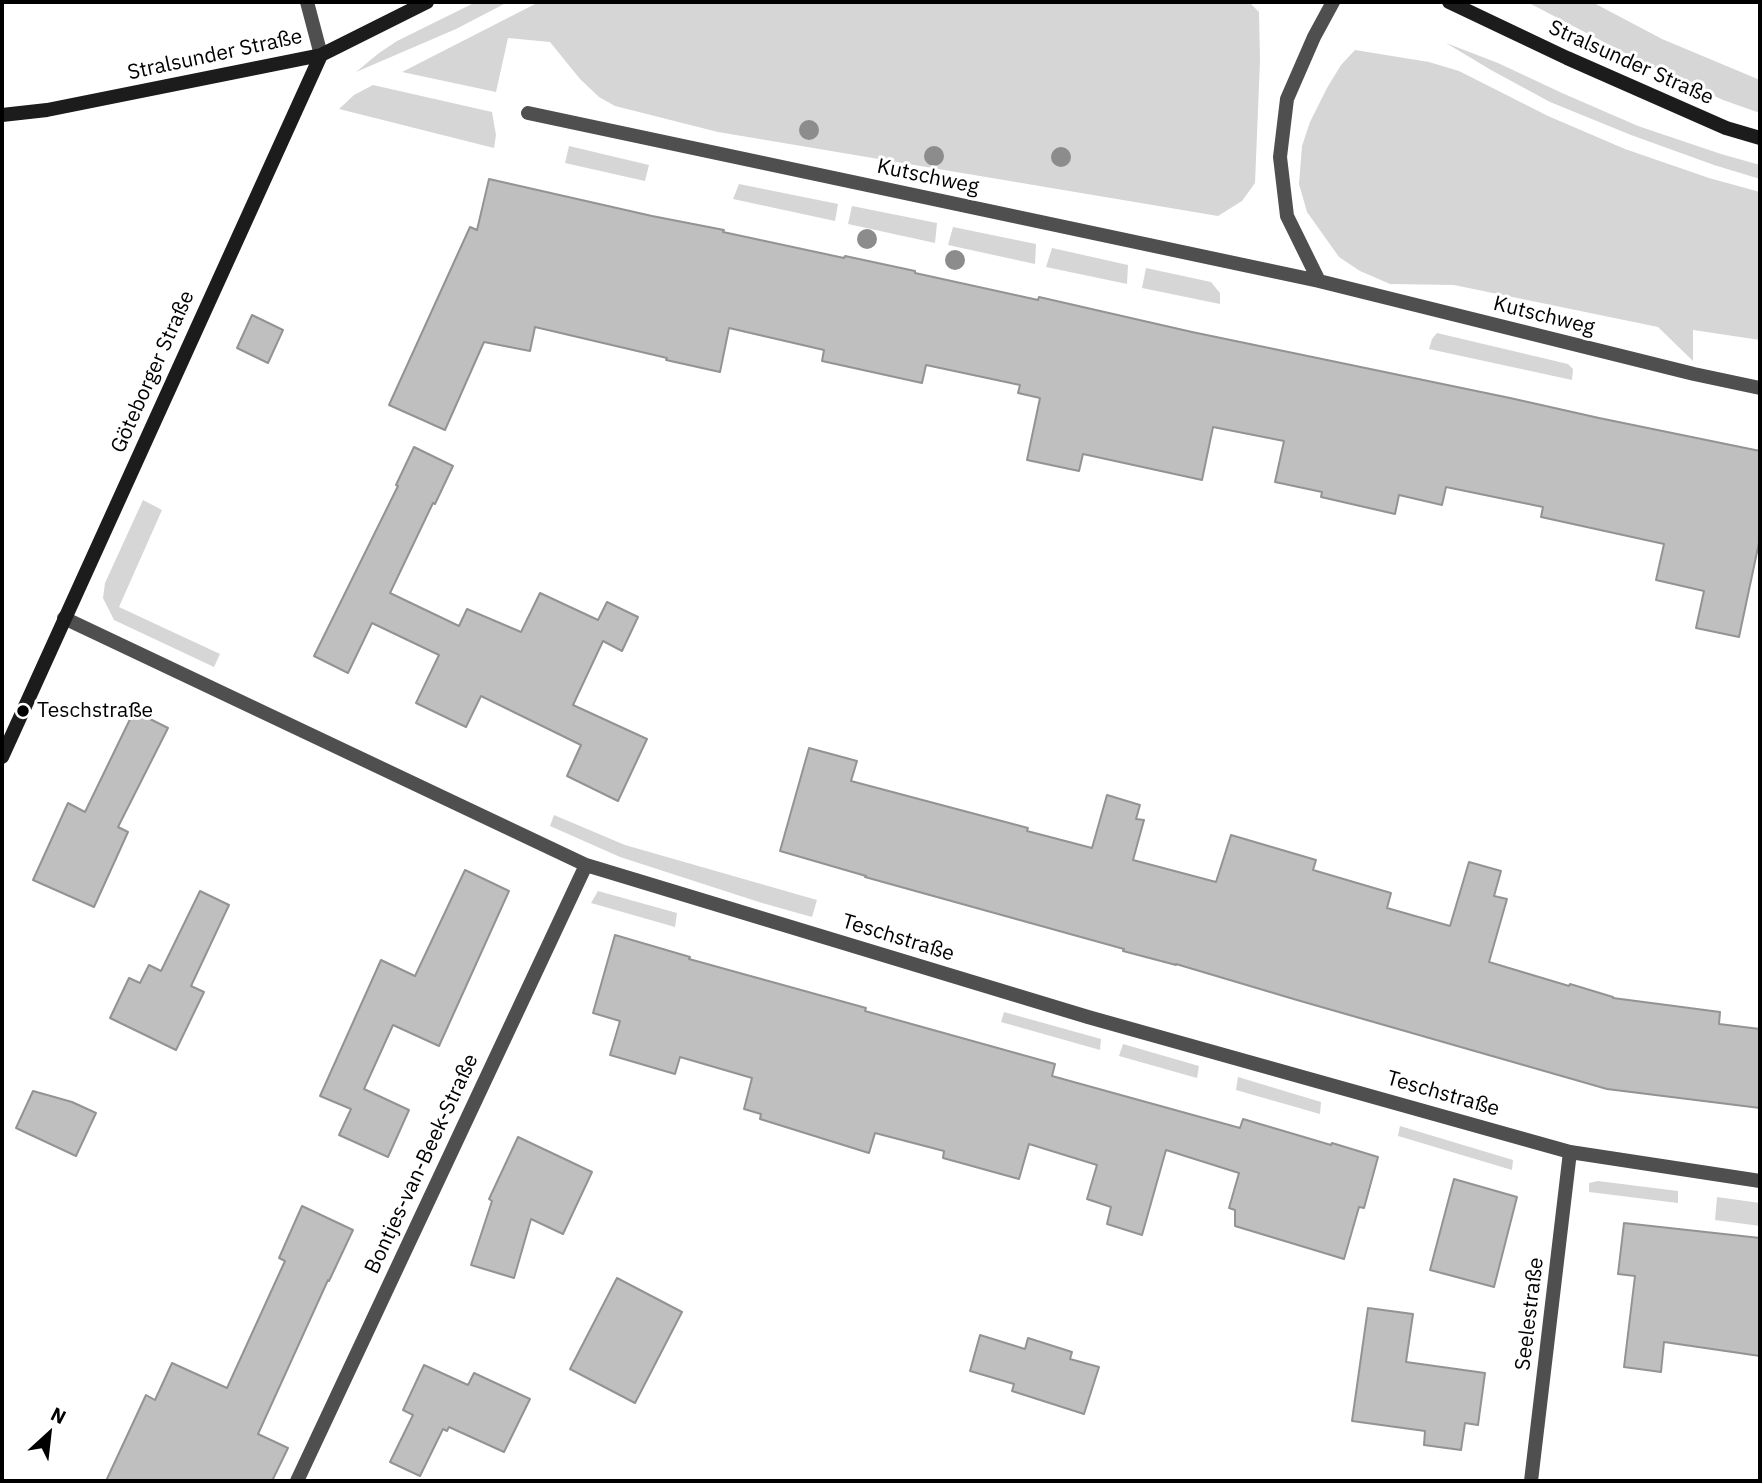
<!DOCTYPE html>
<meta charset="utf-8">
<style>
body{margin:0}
#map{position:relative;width:1762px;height:1483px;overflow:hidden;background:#fff;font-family:"IBM Plex Sans",sans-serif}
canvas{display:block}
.frame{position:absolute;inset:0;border:4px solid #000;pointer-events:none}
.north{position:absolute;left:14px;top:1399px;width:70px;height:70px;-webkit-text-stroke:5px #fff;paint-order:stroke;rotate:27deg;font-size:19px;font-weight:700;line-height:28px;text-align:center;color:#000}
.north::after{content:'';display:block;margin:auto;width:24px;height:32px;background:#000;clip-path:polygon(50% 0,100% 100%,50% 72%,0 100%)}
</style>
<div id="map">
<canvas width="1762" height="1483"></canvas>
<div class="frame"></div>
<div class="north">N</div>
</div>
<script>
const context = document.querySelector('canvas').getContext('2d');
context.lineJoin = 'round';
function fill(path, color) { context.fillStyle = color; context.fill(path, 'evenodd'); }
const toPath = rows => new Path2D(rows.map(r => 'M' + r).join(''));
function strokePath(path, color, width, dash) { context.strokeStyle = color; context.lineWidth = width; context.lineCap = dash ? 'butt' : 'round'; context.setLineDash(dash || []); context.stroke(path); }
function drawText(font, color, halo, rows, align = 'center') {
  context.font = font + ' "IBM Plex Sans",sans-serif'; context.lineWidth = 6; context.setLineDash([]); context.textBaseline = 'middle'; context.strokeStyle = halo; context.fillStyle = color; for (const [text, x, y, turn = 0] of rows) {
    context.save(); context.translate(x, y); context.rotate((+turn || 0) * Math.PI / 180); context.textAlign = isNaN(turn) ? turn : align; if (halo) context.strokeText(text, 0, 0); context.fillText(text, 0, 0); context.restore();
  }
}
fill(toPath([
 [476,2,508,2,456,29,356,72,379,53,397,41],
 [539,2,1249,2,1259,12,1260,61,1255,183,1242,201,1218,216,718,132,615,106,599,97,580,79,550,42,508,38,496,92,402,72],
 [1527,2,1592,2,1662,39,1760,80,1760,113,1723,100,1650,66],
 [1446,43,1498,63,1562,93,1638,126,1721,154,1760,165,1760,179,1714,165,1631,135,1550,102,1491,70],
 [1355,50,1429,62,1459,71,1548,116,1625,149,1709,178,1760,192,1760,340,1693,330,1693,361,1658,327,1454,285,1390,284,1360,271,1339,257,1307,212,1299,184,1302,146,1310,122,1327,88,1341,65],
 [373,85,492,112,496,135,494,148,339,109,354,95],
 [569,146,649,165,645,181,565,163],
 [739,184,838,204,835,221,733,199],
 [852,206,937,223,935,243,848,224],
 [953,227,1036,244,1035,264,948,245],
 [1052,248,1128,265,1127,284,1046,267],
 [1146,268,1211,282,1220,293,1220,304,1142,288],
 [1437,333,1568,364,1573,369,1572,380,1429,349,1432,339],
 [143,500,162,510,119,607,220,654,214,667,114,620,103,598,105,583],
 [554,815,625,845,817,900,812,917,762,903,620,857,550,826],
 [598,891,677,913,675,927,591,903],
 [1004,1012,1101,1039,1100,1050,1001,1022],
 [1123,1044,1199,1066,1197,1078,1119,1056],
 [1238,1077,1321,1102,1320,1114,1236,1090],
 [1400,1126,1513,1160,1512,1170,1398,1136],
 [1598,1181,1678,1191,1678,1203,1589,1192,1589,1183],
 [1717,1197,1760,1203,1760,1226,1715,1220]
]), '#d6d6d6');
const building = toPath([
 [489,179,652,216,724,230,723,232,844,258,845,256,915,271,915,273,1038,300,1039,297,1192,332,1510,398,1599,418,1760,451,1760,538,1739,637,1696,628,1704,591,1656,580,1664,544,1541,517,1543,507,1446,487,1442,505,1399,495,1395,514,1321,497,1322,492,1275,482,1284,441,1213,427,1202,480,1083,454,1079,471,1027,460,1040,398,1018,393,1020,385,926,365,922,383,822,361,824,350,729,328,720,372,666,360,667,358,535,327,530,351,484,342,445,430,389,405,470,227,477,230,489,179],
 [252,315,283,330,268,363,237,348,252,315],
 [414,447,453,466,435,504,433,503,390,593,459,626,467,609,521,632,540,593,598,620,607,602,638,617,622,651,603,641,573,705,647,739,618,801,567,776,581,745,481,696,466,727,416,703,439,655,372,623,348,673,314,656,398,486,396,485,414,447],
 [134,711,168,728,118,827,128,832,94,907,33,880,68,803,85,812,134,711],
 [809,748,857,761,851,781,1028,828,1027,831,1092,848,1107,795,1140,805,1136,819,1144,820,1133,860,1216,882,1231,835,1316,860,1313,870,1391,893,1387,908,1450,926,1469,862,1501,871,1494,896,1507,899,1489,962,1569,986,1570,984,1613,997,1613,998,1720,1012,1719,1024,1760,1029,1760,1108,1607,1089,1297,1000,1176,964,1176,965,1123,951,1124,949,865,877,866,876,780,851,809,748],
 [465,870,509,891,439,1046,393,1025,364,1089,409,1110,388,1157,339,1135,351,1109,320,1096,381,960,415,976,465,870],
 [200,891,229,905,191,986,204,992,176,1050,110,1018,129,978,140,983,149,965,161,971,200,891],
 [615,935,690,957,689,959,866,1008,865,1011,1055,1064,1052,1076,1240,1128,1243,1119,1331,1145,1332,1143,1378,1157,1364,1208,1359,1207,1344,1259,1235,1226,1235,1210,1229,1208,1239,1173,1166,1150,1142,1235,1107,1224,1111,1207,1087,1199,1097,1165,1029,1144,1019,1179,943,1158,944,1151,875,1133,869,1153,760,1119,761,1114,744,1109,752,1078,680,1057,675,1074,610,1055,620,1021,593,1013,615,935],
 [33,1091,72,1102,96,1113,76,1156,16,1128,33,1091],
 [518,1137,592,1172,563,1234,531,1219,514,1278,471,1265,492,1201,489,1199,518,1137],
 [1454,1179,1517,1197,1494,1287,1430,1270,1454,1179],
 [302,1206,353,1230,329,1281,328,1280,258,1434,288,1448,272,1481,106,1481,146,1395,155,1400,172,1363,227,1388,285,1261,279,1258,302,1206],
 [1624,1223,1760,1238,1760,1356,1664,1342,1661,1372,1624,1367,1635,1276,1618,1274,1624,1223],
 [617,1278,682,1312,635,1403,570,1369,617,1278],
 [1368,1308,1413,1314,1406,1362,1485,1373,1478,1425,1465,1423,1461,1450,1424,1445,1425,1431,1352,1421,1368,1308],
 [980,1335,1025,1349,1028,1338,1072,1352,1070,1359,1099,1367,1084,1414,1012,1391,1014,1384,970,1371,980,1335],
 [424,1365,468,1385,474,1373,530,1399,504,1452,449,1427,447,1431,443,1429,420,1476,390,1462,413,1415,403,1410,424,1365]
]);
fill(building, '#bfbfbf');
strokePath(building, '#939393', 2);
strokePath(toPath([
 [307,2,321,55],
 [1333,2,1314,37,1287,99,1280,157,1287,216,1319,281,1694,374,1760,388],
 [528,113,1319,281],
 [64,618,586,865,1088,1017,1570,1152,1760,1181],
 [297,1481,586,865],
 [1531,1481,1570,1152]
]), '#4f4f4f', 14);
strokePath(toPath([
 [1449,2,1567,58,1726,128,1760,138],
 [2,115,47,110,321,55,427,2],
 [2,757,321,55]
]), '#1c1c1c', 14);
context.fillStyle = '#8c8c8c';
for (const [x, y] of [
 [809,130],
 [934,156],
 [1061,157],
 [867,239],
 [955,260]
]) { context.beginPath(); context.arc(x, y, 10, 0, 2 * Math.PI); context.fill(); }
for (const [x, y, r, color] of [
 [23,711,7,"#000"]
]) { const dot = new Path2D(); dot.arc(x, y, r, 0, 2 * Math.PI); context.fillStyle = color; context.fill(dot); strokePath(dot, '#fff', 2.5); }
drawText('21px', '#000', '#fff', [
 ["Stralsunder Straße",215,55,-12],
 ["Stralsunder Straße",1631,63,24],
 ["Kutschweg",928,177,12],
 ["Kutschweg",1544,316,14],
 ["Göteborger Straße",153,372,-66],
 ["Teschstraße",898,938,17],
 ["Teschstraße",1443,1094,16],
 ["Bontjes-van-Beek-Straße",422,1164,-65],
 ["Seelestraße",1530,1314,-83]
]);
drawText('21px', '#000', '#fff', [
 ["Teschstraße",37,711]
], 'left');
</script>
